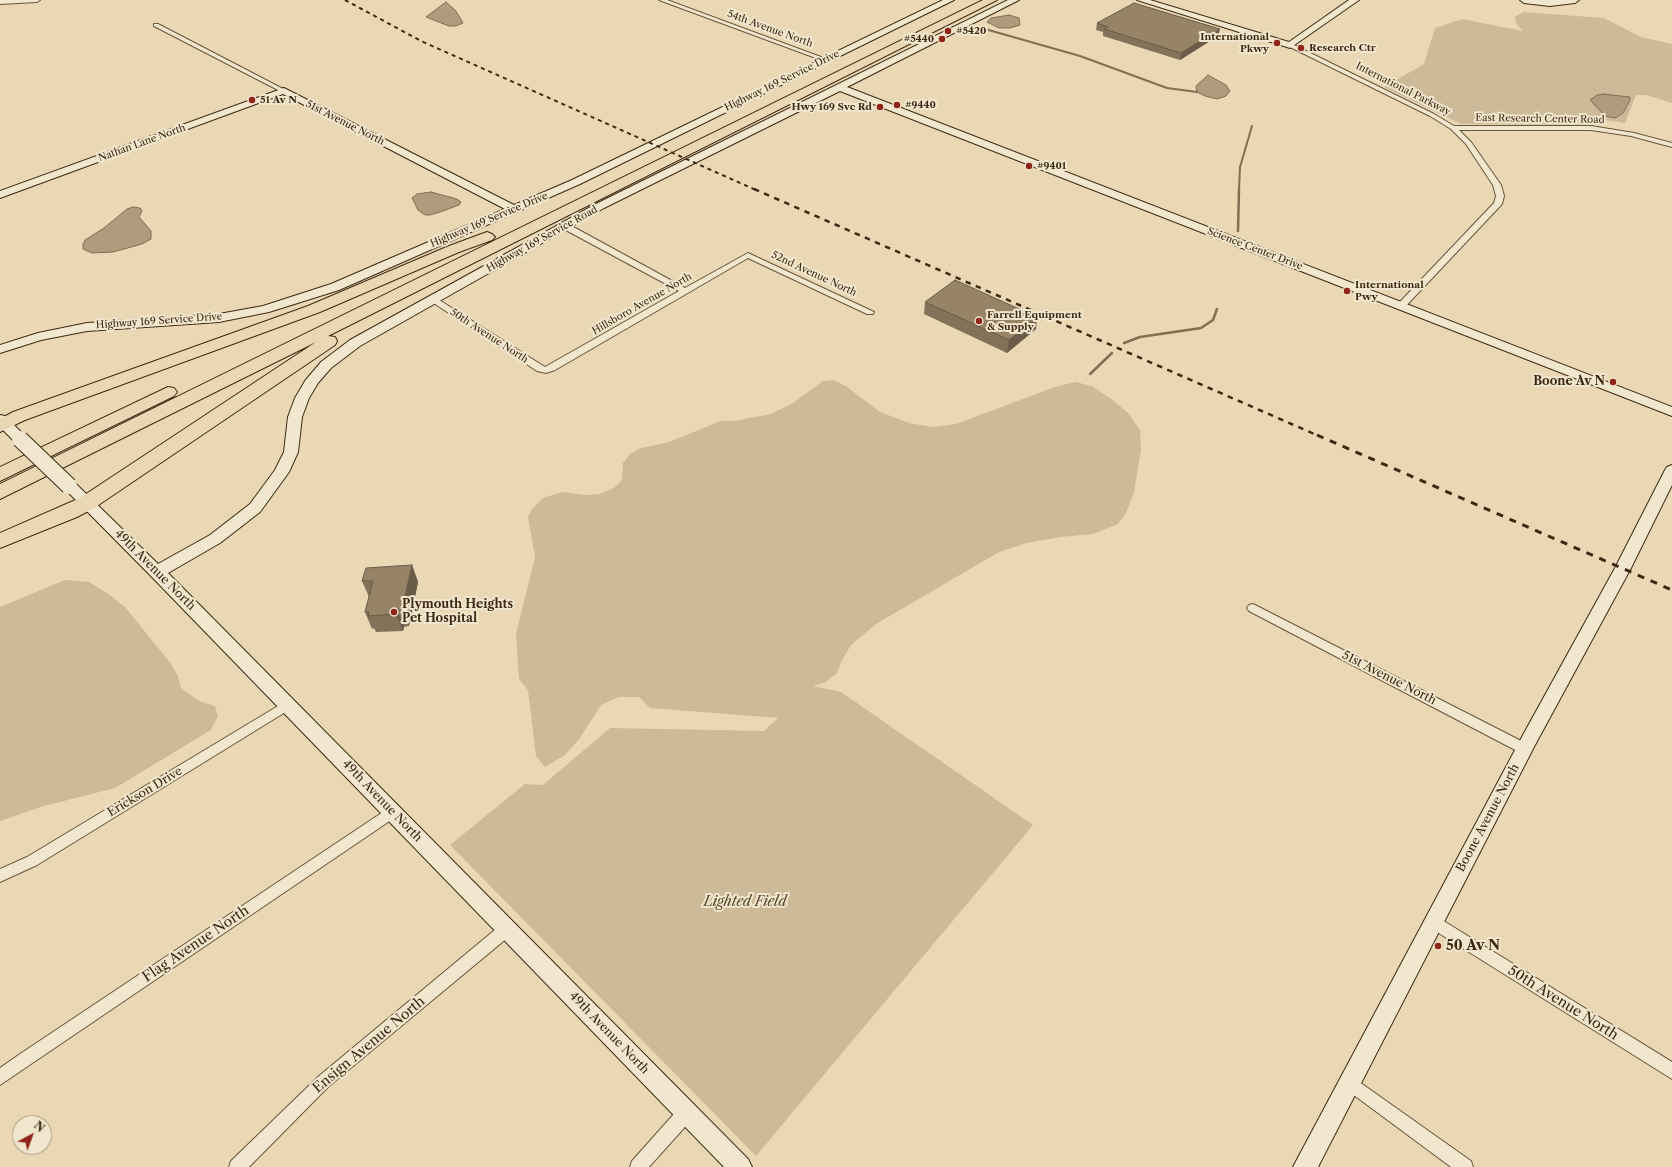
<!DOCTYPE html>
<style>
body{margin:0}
#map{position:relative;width:1672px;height:1167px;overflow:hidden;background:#ead8b4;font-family:"Libre Caslon Text",serif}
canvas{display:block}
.north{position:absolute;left:12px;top:1115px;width:40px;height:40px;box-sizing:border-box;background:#f1e6ce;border:1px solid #a99a83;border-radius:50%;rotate:41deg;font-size:11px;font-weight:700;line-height:16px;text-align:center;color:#3d2913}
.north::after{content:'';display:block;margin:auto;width:14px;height:18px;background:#8f2418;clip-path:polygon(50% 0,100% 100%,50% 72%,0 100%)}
</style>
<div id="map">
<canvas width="1672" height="1167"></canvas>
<div class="north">N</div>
</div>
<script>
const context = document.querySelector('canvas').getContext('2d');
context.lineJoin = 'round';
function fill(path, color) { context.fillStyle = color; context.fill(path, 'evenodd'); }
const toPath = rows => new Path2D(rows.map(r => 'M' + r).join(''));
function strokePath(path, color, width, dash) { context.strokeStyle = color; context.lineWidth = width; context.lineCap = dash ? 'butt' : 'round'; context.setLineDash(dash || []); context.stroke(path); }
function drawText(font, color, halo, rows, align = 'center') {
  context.font = font + ' "Libre Caslon Text",serif'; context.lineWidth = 4; context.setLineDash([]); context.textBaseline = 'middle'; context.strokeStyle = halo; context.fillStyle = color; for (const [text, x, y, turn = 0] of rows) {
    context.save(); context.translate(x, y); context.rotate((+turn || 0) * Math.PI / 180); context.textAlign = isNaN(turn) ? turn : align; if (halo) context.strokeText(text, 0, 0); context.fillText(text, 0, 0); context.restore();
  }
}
fill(toPath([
 [1523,12,1604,18,1641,37,1672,44,1672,103,1646,95,1636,95,1625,123,1597,119,1600,125,1461,124,1384,87,1424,64,1435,28,1462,19,1523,31,1516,23,1515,17],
 [834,380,847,387,880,412,909,423,933,427,956,424,1055,387,1075,382,1092,386,1110,398,1128,413,1140,430,1141,450,1134,492,1126,513,1118,524,1093,534,1060,537,1026,543,999,552,876,624,851,645,842,660,837,673,826,682,813,686,841,692,1033,825,756,1156,450,845,525,784,543,785,610,728,764,731,778,718,650,708,639,697,619,697,601,705,580,738,565,755,545,767,536,756,528,690,519,679,516,634,535,557,528,517,532,509,543,498,562,492,586,495,600,494,614,488,622,480,623,463,630,454,641,448,669,442,721,421,734,421,771,414,793,403,823,381],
 [65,580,89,582,107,593,125,607,171,664,178,676,181,688,199,701,215,706,218,716,211,730,115,788,44,806,0,821,0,607]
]), '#cdba99');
const water = toPath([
 [446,2,456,11,463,23,456,26,449,26,426,17,446,2],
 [1009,15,1019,18,1020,25,1010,28,999,28,987,22,991,18,1009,15],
 [1208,75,1226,85,1230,91,1226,96,1217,99,1205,96,1197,92,1196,86,1208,75],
 [1603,94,1630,97,1630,100,1623,113,1617,117,1614,118,1605,116,1590,100,1597,95,1603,94],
 [431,192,457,199,461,202,459,205,440,212,430,215,425,215,418,210,412,198,417,194,431,192],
 [133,207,140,208,142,211,139,217,151,231,151,239,142,244,113,252,92,253,83,249,83,244,85,240,104,228,127,209,133,207]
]);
fill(water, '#af9c7d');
strokePath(water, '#816e53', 1);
strokePath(toPath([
 [985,29,1080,56,1167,88,1197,92],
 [1239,190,1240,167,1252,126]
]), '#816e53', 2);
strokePath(toPath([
 [1238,231,1239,189],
 [1124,343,1140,337,1201,328,1213,320,1217,309],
 [1090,374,1112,353]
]), '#816e53', 2.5);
const street = toPath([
 [0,0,40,0,37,2,0,4,0,0],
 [659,0,667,0,829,60,824,61,659,0],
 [154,24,158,24,287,91,282,92,154,26,154,24],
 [1290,43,1434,114,1454,126,1591,126,1634,133,1672,143,1672,147,1631,136,1591,130,1459,130,1471,142,1501,185,1504,196,1502,204,1404,308,1398,308,1398,304,1494,203,1496,196,1493,185,1466,144,1451,129,1430,116,1288,46,1287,45,1290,43],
 [562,224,568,224,685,288,748,253,874,312,873,314,867,314,748,258,555,370,546,373,537,371,429,300,430,298,436,298,545,367,679,291,562,228,562,224],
 [1253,604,1529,745,1531,749,1529,753,1525,754,1521,753,1249,611,1247,608,1249,605,1253,604],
 [288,700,292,702,294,705,292,708,37,865,0,882,0,869,27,857,288,700],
 [392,806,397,808,399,812,397,816,0,1085,0,1068,20,1054,392,806],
 [1434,915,1672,1062,1672,1079,1429,927,1427,922,1429,917,1434,915],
 [507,922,512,924,514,929,512,934,329,1086,249,1167,229,1167,231,1161,319,1076,502,924,507,922],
 [1348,1074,1471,1161,1473,1167,1451,1167,1343,1087,1340,1082,1343,1077,1348,1074],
 [687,1104,693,1106,695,1112,693,1118,649,1167,630,1167,632,1161,681,1106,687,1104]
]);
const secondary = toPath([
 [943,0,954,0,580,184,339,290,269,312,219,322,87,331,41,340,0,353,0,345,38,333,87,323,219,314,263,306,331,284,505,209,283,94,0,198,0,191,284,88,514,205,572,180,943,0],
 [1008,0,1019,0,847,87,1672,407,1672,416,840,91,604,208,360,346,331,368,318,383,309,398,302,417,298,452,289,472,260,512,220,543,168,573,748,1159,752,1167,724,1167,151,576,62,486,64,482,69,481,74,482,158,564,210,535,250,504,275,470,284,452,288,417,295,398,305,381,321,362,350,340,596,204,1008,0],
 [1137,0,1150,0,1289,42,1349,0,1359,0,1290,48,1137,0],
 [1520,0,1579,0,1575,3,1550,6,1524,3,1520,0],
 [0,415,5,416,25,436,27,439,25,442,15,442,0,427,0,415],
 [1672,465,1672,485,1631,568,1535,745,1318,1167,1293,1167,1523,735,1615,568,1665,470,1667,467,1672,465]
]);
const highway = toPath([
 [983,0,997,0,328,336,335,337,337,341,335,345,94,508,77,517,0,548,0,533,80,498,316,342,0,499,0,484,983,0],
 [487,232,492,234,495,237,492,240,459,252,320,312,25,420,0,432,0,419,13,412,308,306,449,246,487,232],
 [168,387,174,388,177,392,174,396,0,481,0,467,168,387]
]);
strokePath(street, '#68553b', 2);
strokePath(secondary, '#3d2913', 2);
strokePath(highway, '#3d2913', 2);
fill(street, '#f1e6ce');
fill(secondary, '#f1e6ce');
fill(highway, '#ead8b4');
strokePath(toPath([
 [345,0,421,41,756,190]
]), '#3d2913', 2, [4, 4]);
strokePath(toPath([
 [754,189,1319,436]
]), '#3d2913', 2.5, [5.5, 5.5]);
strokePath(toPath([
 [1317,435,1672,590]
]), '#3d2913', 3, [7, 7]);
const secondaryBridge = toPath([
 [20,439,69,486]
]);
strokePath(secondaryBridge, '#3d2913', 18, []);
strokePath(secondaryBridge, '#f1e6ce', 16);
fill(toPath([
 [1097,23,1218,36,1180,60,1103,36,1103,32,1096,30],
 [925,302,1036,329,1007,353,924,314],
 [412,565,418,582,409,626,404,627,403,631,376,632,374,628,372,629,365,612,369,597,362,581]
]), '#827259');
fill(toPath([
 [1220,29,1218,36,1180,60,1181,53],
 [1037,317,1036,329,1007,353,1009,340],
 [412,565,418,582,409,626,402,610],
 [397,610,404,627,403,631,396,614]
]), '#6a5c48');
const building = toPath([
 [1134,3,1220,29,1181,53,1104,29,1108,27,1097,23,1134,3],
 [955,280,1037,317,1009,340,925,302,955,280],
 [412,565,402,610,397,610,396,614,368,616,369,612,365,612,373,581,362,581,366,568,412,565]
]);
fill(building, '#978467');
strokePath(building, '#6a5c48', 1);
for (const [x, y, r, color] of [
 [948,31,4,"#8f2418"],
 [942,39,4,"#8f2418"],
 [1277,43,4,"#8f2418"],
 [1301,48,4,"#8f2418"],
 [252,100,4,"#8f2418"],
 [897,105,4,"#8f2418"],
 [880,107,4,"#8f2418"],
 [1029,166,4,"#8f2418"],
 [1347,291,4,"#8f2418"],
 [979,321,4,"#8f2418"],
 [1613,382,4,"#8f2418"],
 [394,612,4,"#8f2418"],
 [1438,946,4,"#8f2418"]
]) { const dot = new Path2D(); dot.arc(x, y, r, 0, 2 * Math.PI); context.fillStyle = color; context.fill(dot); strokePath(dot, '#f1e6ce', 1.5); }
drawText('10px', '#3d2913', '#f1e6ce', [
 ["54th Avenue North",770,29,20],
 ["Highway 169 Service Drive",782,81,-26],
 ["International Parkway",1403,89,27],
 ["East Research Center Road",1540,119,1],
 ["51st Avenue North",345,123,27],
 ["Nathan Lane North",142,143,-20],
 ["Highway 169 Service Drive",489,220,-23],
 ["Highway 169 Service Road",542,239,-29],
 ["Science Center Drive",1255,249,21],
 ["52nd Avenue North",814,274,25],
 ["Hillsboro Avenue North",642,304,-30],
 ["Highway 169 Service Drive",159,321,-4],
 ["50th Avenue North",489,336,33]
]);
drawText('bold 10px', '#3d2913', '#f1e6ce', [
 ["#5420",956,31],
 ["International",1269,37,"right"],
 ["Pkwy",1269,49,"right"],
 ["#5440",934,39,"right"],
 ["Research Ctr",1309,48],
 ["51 Av N",260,100],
 ["#9440",905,105],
 ["Hwy 169 Svc Rd",872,107,"right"],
 ["#9401",1037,166],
 ["International",1355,285],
 ["Pwy",1355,297],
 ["Farrell Equipment",987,315],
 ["& Supply",987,327]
], 'left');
drawText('bold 12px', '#3d2913', '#f1e6ce', [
 ["Boone Av N",1605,382],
 ["Plymouth Heights",402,605,"left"],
 ["Pet Hospital",402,619,"left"]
], 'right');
drawText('12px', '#3d2913', '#f1e6ce', [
 ["49th Avenue North",155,570,45],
 ["51st Avenue North",1389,678,27],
 ["Erickson Drive",145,792,-31],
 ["49th Avenue North",382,801,46],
 ["Boone Avenue North",1488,818,-62],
 ["49th Avenue North",609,1033,46]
]);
drawText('italic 14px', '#5a462e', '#f1e6ce', [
 ["Lighted Field",745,902]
]);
drawText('14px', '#3d2913', '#f1e6ce', [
 ["Flag Avenue North",196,944,-34],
 ["50th Avenue North",1563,1003,32],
 ["Ensign Avenue North",369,1045,-40]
]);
drawText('bold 14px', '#3d2913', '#f1e6ce', [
 ["50 Av N",1446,946]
], 'left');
</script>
